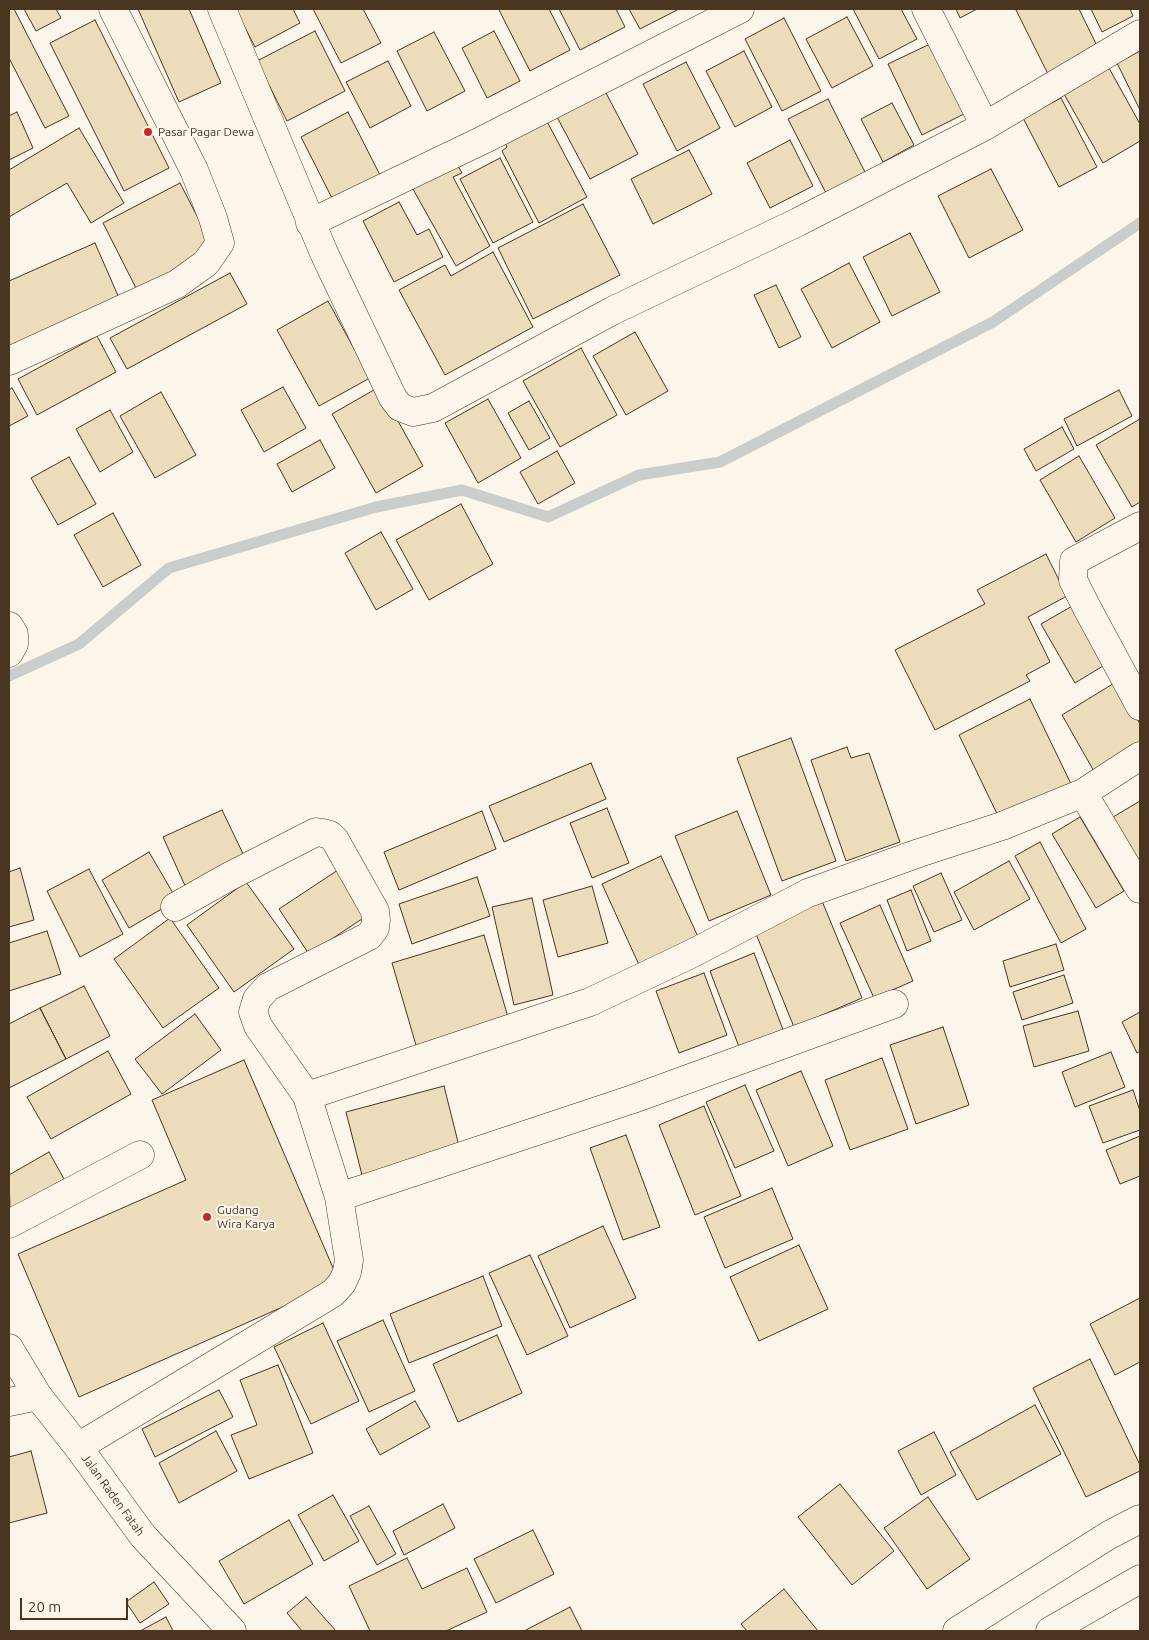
<!DOCTYPE html>
<style>
body{margin:0}
#map{position:relative;width:1149px;height:1640px;overflow:hidden;background:#fbf6e9;font-family:Ubuntu,sans-serif}
canvas{display:block}
.frame{position:absolute;inset:0;border:10px solid #4a3520;pointer-events:none}
.scale{position:absolute;left:20px;top:1598px;width:108px;height:22px;box-sizing:border-box;border:2px solid #4a3520;border-top:0;padding-left:6px;font-size:15px;line-height:18px;white-space:nowrap;color:#4a3520;-webkit-text-stroke:4px #fbf6e9;paint-order:stroke}
</style>
<div id="map">
<canvas width="1149" height="1640"></canvas>
<div class="frame"></div>
<div class="scale">20 m</div>
</div>
<script>
const context = document.querySelector('canvas').getContext('2d');
context.lineJoin = 'round';
const toPath = rows => new Path2D(rows.map(r => 'M' + r).join(''));
function strokePath(path, color, width, dash) { context.strokeStyle = color; context.lineWidth = width; context.lineCap = dash ? 'butt' : 'round'; context.setLineDash(dash || []); context.stroke(path); }
function fill(path, color) { context.fillStyle = color; context.fill(path, 'evenodd'); }
function drawText(font, color, halo, rows, align = 'center') {
  context.font = font + ' Ubuntu,sans-serif'; context.lineWidth = 4; context.setLineDash([]); context.textBaseline = 'middle'; context.strokeStyle = halo; context.fillStyle = color; for (const [text, x, y, turn = 0] of rows) {
    context.save(); context.translate(x, y); context.rotate((+turn || 0) * Math.PI / 180); context.textAlign = isNaN(turn) ? turn : align; if (halo) context.strokeText(text, 0, 0); context.fillText(text, 0, 0); context.restore();
  }
}
strokePath(toPath([
 [9,676,79,644,169,568,376,507,462,490,548,517,639,475,720,462,993,322,1140,223]
]), '#c9cecd', 11);
const building = toPath([
 [9,9,14,9,69,116,45,128,9,58,9,9],
 [24,9,56,9,61,18,36,31,24,9],
 [138,9,189,9,221,83,179,102,138,9],
 [239,9,293,9,300,23,255,47,236,10,239,9],
 [313,9,363,9,381,43,341,63,313,9],
 [501,9,549,9,570,50,530,71,499,10,501,9],
 [559,9,616,9,625,27,580,50,559,9],
 [629,9,679,9,640,29,629,9],
 [853,9,901,9,917,39,879,59,853,9],
 [956,9,977,9,960,18,956,9],
 [1018,9,1079,9,1099,50,1049,76,1016,10,1018,9],
 [1091,9,1130,9,1133,16,1102,32,1091,9],
 [847,17,873,66,832,88,806,39,847,17],
 [784,18,821,91,782,111,745,39,784,18],
 [95,20,169,168,124,191,50,43,95,20],
 [315,31,345,91,287,121,257,61,315,31],
 [494,31,520,81,487,98,462,48,494,31],
 [434,32,465,91,427,111,397,51,434,32],
 [930,44,964,114,922,135,888,64,930,44],
 [744,51,772,107,735,127,706,71,744,51],
 [1140,51,1140,110,1117,63,1140,51],
 [388,61,411,106,370,128,346,82,388,61],
 [686,62,720,128,677,151,643,84,686,62],
 [1109,68,1140,124,1140,141,1103,163,1064,94,1109,68],
 [605,91,638,154,590,179,557,117,605,91],
 [1061,98,1097,167,1059,187,1023,118,1061,98],
 [828,99,866,174,827,195,788,119,828,99],
 [892,103,914,145,883,162,861,119,892,103],
 [17,112,33,148,9,160,9,116,17,112],
 [348,112,381,177,334,202,301,137,348,112],
 [542,112,587,197,539,223,502,151,507,147,500,133,542,112],
 [79,128,124,203,91,223,67,183,9,217,9,170,79,128],
 [790,140,813,186,770,208,747,163,790,140],
 [689,150,712,194,653,224,631,179,689,150],
 [453,157,462,173,453,177,490,246,456,266,409,182,453,157],
 [500,158,533,222,493,243,460,179,500,158],
 [991,169,1023,230,969,258,938,196,991,169],
 [180,183,214,249,137,290,103,223,180,183],
 [399,202,417,235,429,229,443,257,394,282,363,221,399,202],
 [583,204,620,275,533,319,498,248,583,204],
 [910,233,940,292,892,316,863,257,910,233],
 [95,243,119,298,9,347,9,281,95,243],
 [493,252,533,327,445,375,399,290,445,265,451,276,493,252],
 [849,263,880,322,832,348,801,289,849,263],
 [230,273,247,304,127,369,110,338,230,273],
 [776,285,801,337,779,348,754,295,776,285],
 [328,301,370,378,319,406,277,330,328,301],
 [635,332,668,391,626,415,593,356,635,332],
 [97,336,116,372,37,415,18,379,97,336],
 [581,348,617,415,560,447,523,381,581,348],
 [283,387,306,428,264,452,241,410,283,387],
 [379,387,423,466,376,493,332,414,379,387],
 [12,388,28,416,9,426,9,390,12,388],
 [1119,390,1132,416,1077,446,1064,419,1119,390],
 [161,392,196,455,155,478,120,416,161,392],
 [488,399,521,458,478,483,445,423,488,399],
 [529,401,550,438,529,450,508,413,529,401],
 [110,410,133,452,100,472,76,429,110,410],
 [1140,419,1140,502,1132,507,1096,445,1140,419],
 [1062,427,1074,449,1036,471,1024,449,1062,427],
 [320,440,335,468,292,492,277,464,320,440],
 [557,451,575,483,538,504,520,472,557,451],
 [1079,456,1115,518,1076,542,1040,480,1079,456],
 [69,457,96,504,58,525,31,478,69,457],
 [461,504,493,564,429,600,396,540,461,504],
 [113,513,141,565,103,587,74,535,113,513],
 [381,532,413,589,376,610,345,553,381,532],
 [1046,554,1067,596,1028,617,1050,662,1026,675,1030,681,935,730,895,650,985,604,977,590,1046,554],
 [1074,605,1108,663,1075,683,1041,624,1074,605],
 [1116,682,1140,724,1140,746,1095,773,1062,715,1116,682],
 [1030,699,1072,786,1001,822,959,735,1030,699],
 [791,738,836,861,782,881,737,758,791,738],
 [847,747,851,758,869,753,900,842,846,861,811,760,847,747],
 [591,763,606,799,504,842,489,806,591,763],
 [1140,801,1140,862,1113,817,1140,801],
 [607,808,629,863,592,878,570,823,607,808],
 [222,810,247,862,187,890,163,837,222,810],
 [482,811,496,849,399,890,384,852,482,811],
 [737,811,771,895,709,921,675,836,737,811],
 [1080,817,1124,891,1096,908,1052,834,1080,817],
 [1040,842,1086,929,1061,943,1015,856,1040,842],
 [149,852,177,900,129,928,102,880,149,852],
 [661,856,699,939,640,967,602,884,661,856],
 [1009,861,1030,899,974,930,954,892,1009,861],
 [20,868,34,920,9,927,9,872,20,868],
 [89,869,123,934,80,957,47,891,89,869],
 [338,870,368,915,309,954,279,909,338,870],
 [941,873,962,920,934,932,913,886,941,873],
 [477,877,490,916,412,944,399,904,477,877],
 [246,882,294,949,234,992,187,925,246,882],
 [592,886,608,943,558,957,543,900,592,886],
 [911,890,931,941,907,951,887,900,911,890],
 [532,898,553,995,514,1005,492,907,532,898],
 [822,901,862,998,794,1027,754,929,822,901],
 [880,905,913,981,874,998,840,923,880,905],
 [170,918,219,988,163,1028,114,959,170,918],
 [47,931,61,974,9,991,9,943,47,931],
 [484,935,510,1024,418,1052,392,963,484,935],
 [1056,944,1064,970,1010,987,1003,961,1056,944],
 [754,953,785,1035,741,1052,710,971,754,953],
 [704,973,727,1035,679,1053,656,991,704,973],
 [1064,975,1073,1003,1022,1020,1013,992,1064,975],
 [84,986,110,1036,66,1059,40,1008,84,986],
 [40,1008,66,1059,9,1088,9,1024,40,1008],
 [1078,1011,1089,1051,1034,1067,1023,1026,1078,1011],
 [1140,1012,1140,1051,1137,1053,1122,1022,1140,1012],
 [195,1014,221,1050,162,1094,135,1059,195,1014],
 [943,1027,969,1105,916,1124,890,1045,943,1027],
 [108,1051,131,1094,51,1139,27,1097,108,1051],
 [1111,1052,1125,1087,1075,1107,1062,1072,1111,1052],
 [882,1058,908,1129,850,1150,825,1080,882,1058],
 [244,1060,339,1282,79,1397,18,1254,186,1180,152,1100,244,1060],
 [801,1071,833,1146,788,1166,756,1090,801,1071],
 [745,1085,774,1151,735,1168,706,1102,745,1085],
 [444,1086,460,1150,362,1175,346,1112,444,1086],
 [1133,1090,1140,1111,1140,1130,1103,1143,1089,1106,1133,1090],
 [704,1106,741,1196,695,1215,659,1125,704,1106],
 [626,1135,660,1227,623,1240,590,1148,626,1135],
 [1140,1136,1140,1176,1120,1184,1106,1150,1140,1136],
 [49,1152,64,1179,10,1209,9,1175,49,1152],
 [772,1188,793,1239,725,1268,704,1217,772,1188],
 [603,1226,636,1298,570,1328,538,1256,603,1226],
 [799,1245,828,1309,759,1341,730,1277,799,1245],
 [530,1255,568,1336,527,1355,489,1273,530,1255],
 [483,1276,502,1326,409,1363,390,1314,483,1276],
 [1140,1298,1140,1362,1115,1375,1090,1324,1140,1298],
 [383,1320,415,1391,369,1412,337,1341,383,1320],
 [323,1323,359,1401,311,1424,274,1347,323,1323],
 [497,1335,522,1393,458,1422,433,1364,497,1335],
 [1090,1359,1140,1465,1140,1471,1086,1497,1033,1388,1090,1359],
 [278,1365,313,1453,249,1479,231,1435,257,1425,240,1380,278,1365],
 [219,1390,233,1417,155,1457,142,1429,219,1390],
 [415,1401,430,1427,380,1455,366,1429,415,1401],
 [1035,1405,1061,1454,977,1500,950,1452,1035,1405],
 [216,1431,237,1471,179,1503,159,1463,216,1431],
 [934,1432,956,1475,921,1495,898,1451,934,1432],
 [31,1451,47,1513,9,1523,9,1457,31,1451],
 [840,1484,894,1551,852,1585,798,1517,840,1484],
 [333,1495,359,1541,324,1561,298,1515,333,1495],
 [928,1497,970,1559,927,1589,884,1528,928,1497],
 [443,1504,455,1528,404,1555,393,1531,443,1504],
 [369,1506,396,1554,377,1565,350,1516,369,1506],
 [289,1520,313,1564,244,1604,219,1561,289,1520],
 [533,1530,554,1574,496,1603,474,1559,533,1530],
 [407,1558,422,1589,467,1568,487,1612,446,1631,370,1631,349,1586,407,1558],
 [154,1582,169,1604,140,1623,126,1602,154,1582],
 [784,1589,818,1631,747,1631,741,1624,784,1589],
 [306,1597,336,1631,302,1631,287,1613,306,1597],
 [570,1607,582,1631,524,1631,570,1607],
 [166,1617,173,1631,140,1631,166,1617]
]);
fill(building, '#ecdcbc');
strokePath(building, '#4a3520', 1);
const minor = toPath([
 [222,9,324,253,393,398,400,407,413,412,433,408,612,311,798,222,985,126,1140,34],
 [926,9,985,126],
 [310,223,485,139,740,9],
 [9,361,177,284,206,263,220,243,213,218,194,170,113,9],
 [1140,526,1074,561,1073,580,1086,606,1140,706],
 [9,626,14,634,14,644,9,653],
 [1083,793,1140,889],
 [307,1096,590,1002,691,954,808,893,919,853,1002,826,1083,793,1140,756],
 [339,1197,633,1099,894,1004],
 [9,1224,140,1155],
 [9,1402,38,1396],
 [78,1447,333,1293,342,1283,347,1272,349,1260,339,1197,307,1096,258,1026,253,1012,257,999,268,987,369,936,375,928,376,920,375,911,335,840,330,835,323,833,316,832,230,876,175,907]
]);
const major = toPath([
 [957,1631,1109,1535,1140,1519],
 [1050,1631,1140,1579]
]);
const highway = toPath([
 [9,1348,38,1396,78,1447,143,1536,232,1631]
]);
strokePath(minor, '#4a3520', 29);
strokePath(major, '#4a3520', 29);
strokePath(highway, '#4a3520', 29);
strokePath(minor, '#fbf6e9', 28);
strokePath(major, '#fbf6e9', 28);
strokePath(highway, '#fbf6e9', 28);
for (const [x, y, r, color] of [
 [148,132,5,"#c62828"],
 [207,1217,5,"#c62828"]
]) { const dot = new Path2D(); dot.arc(x, y, r, 0, 2 * Math.PI); context.fillStyle = color; context.fill(dot); strokePath(dot, '#fbf6e9', 2); }
drawText('12px', '#4a3520', '#fbf6e9', [
 ["Pasar Pagar Dewa",158,132],
 ["Gudang",217,1210],
 ["Wira Karya",217,1224]
], 'left');
drawText('12px', '#4a3520', '#fbf6e9', [
 ["Jalan Raden Fatah",113,1495,54]
]);
</script>
